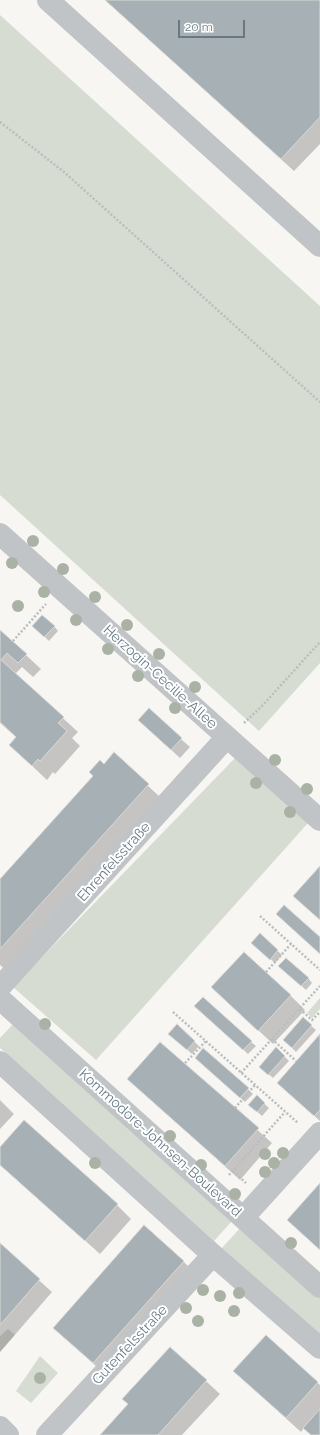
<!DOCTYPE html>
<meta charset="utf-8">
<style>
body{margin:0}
#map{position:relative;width:320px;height:1435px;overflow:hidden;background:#f7f6f3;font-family:Raleway,sans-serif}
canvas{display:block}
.scale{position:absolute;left:178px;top:20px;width:67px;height:18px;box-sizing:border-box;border:2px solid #667984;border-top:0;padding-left:5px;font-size:12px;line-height:14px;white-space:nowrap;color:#667984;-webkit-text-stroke:3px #fff;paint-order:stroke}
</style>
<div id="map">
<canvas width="320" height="1435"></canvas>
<div class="scale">20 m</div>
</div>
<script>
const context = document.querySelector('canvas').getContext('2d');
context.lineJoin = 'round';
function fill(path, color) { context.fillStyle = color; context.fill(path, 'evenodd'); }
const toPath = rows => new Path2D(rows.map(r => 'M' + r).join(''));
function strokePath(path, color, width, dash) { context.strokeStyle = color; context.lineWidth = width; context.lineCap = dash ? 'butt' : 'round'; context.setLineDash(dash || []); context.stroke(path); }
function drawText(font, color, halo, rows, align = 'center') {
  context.font = font + ' Raleway,sans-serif'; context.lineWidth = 4; context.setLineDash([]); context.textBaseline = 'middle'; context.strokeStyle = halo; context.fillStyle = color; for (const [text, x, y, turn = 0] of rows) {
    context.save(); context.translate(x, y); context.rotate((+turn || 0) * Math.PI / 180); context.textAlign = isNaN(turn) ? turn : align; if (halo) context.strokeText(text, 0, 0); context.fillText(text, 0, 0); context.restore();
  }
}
fill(toPath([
 [0,15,320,306,320,663,259,731,0,495],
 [236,757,308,823,96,1060,13,987],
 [320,998,320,1009,312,1018,307,1013],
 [14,1023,233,1220,214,1241,0,1048,0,1038],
 [241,1227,320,1298,320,1337,221,1249],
 [8,1329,15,1335,0,1352,0,1336],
 [40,1356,58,1373,31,1403,16,1391]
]), '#d7dcd3');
fill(toPath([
 [105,0,320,0,320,144,294,171],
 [54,626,58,631,49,641,38,630],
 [0,631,41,669,33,677,22,667,15,674,78,732,72,738,80,746,55,774,53,772,47,780,10,745,17,738,0,723],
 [139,720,181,739,190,747,180,758],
 [114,754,161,798,6,970,0,965,0,881],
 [260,935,282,955,275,963,257,947],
 [284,970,308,978,312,983,306,990],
 [212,987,290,995,305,1010,273,1044],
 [200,1010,251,1042,256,1046,248,1054],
 [303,1019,316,1030,296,1052,284,1040],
 [177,1026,199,1046,192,1054,174,1038],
 [320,1036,320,1121,278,1083],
 [160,1043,272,1143,240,1180,128,1079],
 [204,1049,253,1094,245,1102,200,1062],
 [284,1056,289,1061,273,1078,265,1071],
 [257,1097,269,1108,262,1116,254,1109],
 [0,1100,14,1114,0,1129],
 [0,1148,117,1205,131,1219,100,1254,0,1164],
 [320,1185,320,1250,288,1220],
 [0,1245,52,1292,0,1352],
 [183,1261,198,1276,108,1377,54,1328],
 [266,1336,320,1385,320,1435,312,1435,304,1428,301,1432,249,1385],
 [170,1348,220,1394,182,1435,101,1435,129,1404]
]), '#0003');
const building = toPath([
 [105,0,320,0,320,117,281,159,105,0],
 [42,615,55,626,44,637,32,626,42,615],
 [0,630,27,654,18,663,7,653,1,660,64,717,58,723,67,731,40,761,38,759,32,766,9,745,16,737,0,722,0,630],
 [149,708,182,738,171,750,138,720,149,708],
 [114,752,149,784,0,949,0,879,93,776,89,772,100,760,104,764,114,752],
 [320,866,320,920,293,896,320,866],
 [284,905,320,937,320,954,276,914,284,905],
 [260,933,278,950,270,960,251,943,260,933],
 [244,952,291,995,258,1031,211,987,244,952],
 [286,958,309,978,301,986,278,966,286,958],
 [203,997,252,1041,243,1050,194,1006,203,997],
 [303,1017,312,1025,292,1048,283,1040,303,1017],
 [177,1024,195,1041,187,1050,168,1034,177,1024],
 [320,1034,320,1110,314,1116,277,1083,320,1034],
 [160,1042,259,1128,225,1166,127,1079,160,1042],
 [276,1047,285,1056,268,1075,259,1067,276,1047],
 [203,1048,249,1088,240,1098,195,1058,203,1048],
 [257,1095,265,1103,257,1112,248,1105,257,1095],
 [24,1120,118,1204,85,1241,0,1165,0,1147,24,1120],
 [320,1183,320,1250,287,1220,320,1183],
 [144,1225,184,1261,93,1363,53,1328,144,1225],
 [0,1243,40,1279,0,1325,0,1243],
 [266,1335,318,1382,286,1418,233,1371,266,1335],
 [170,1347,207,1380,158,1435,100,1435,128,1404,122,1399,170,1347],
 [320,1409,320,1435,311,1435,303,1428,320,1409]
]);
fill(building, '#a6b0b5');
strokePath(building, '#d8d8d6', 1);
strokePath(toPath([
 [0,122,64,172,320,402],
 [13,641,46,604],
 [244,723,263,705,320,642],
 [260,916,320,970],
 [266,972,291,944],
 [300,1009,312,1020,320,1012],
 [173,1012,298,1123],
 [272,1039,296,1061],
 [185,1063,206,1041],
 [241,1073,320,986],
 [235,1108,255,1085],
 [233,1171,246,1183],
 [229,1175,285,1112]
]), '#babdbf', 2.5, [2, 2]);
strokePath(toPath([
 [48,0,320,246],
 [0,534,320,820],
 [0,987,227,737],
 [0,999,320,1287],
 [0,1062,213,1255,320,1348],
 [243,1218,320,1133],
 [0,1427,8,1435],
 [47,1435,213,1255]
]), '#c0c4c7', 22);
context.fillStyle = '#aab2a5';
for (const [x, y] of [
 [33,541],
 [12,563],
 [63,569],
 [44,592],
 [95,597],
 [18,606],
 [76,620],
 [127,625],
 [108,649],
 [159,654],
 [138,676],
 [195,687],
 [175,708],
 [275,760],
 [256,783],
 [307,789],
 [290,812],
 [45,1024],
 [170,1136],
 [283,1153],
 [265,1154],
 [95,1163],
 [274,1163],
 [201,1165],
 [265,1172],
 [235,1194],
 [291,1243],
 [203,1290],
 [239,1293],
 [220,1296],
 [186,1308],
 [234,1311],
 [198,1321],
 [40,1378]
]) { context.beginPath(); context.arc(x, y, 6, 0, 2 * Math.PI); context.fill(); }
drawText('14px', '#667984', '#fff', [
 ["Herzogin-Cecilie-Allee",160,677,42],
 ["Ehrenfelsstraße",114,862,-48],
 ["Kommodore-Johnsen-Boulevard",160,1143,42],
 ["Gutenfelsstraße",130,1345,-47]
]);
</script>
